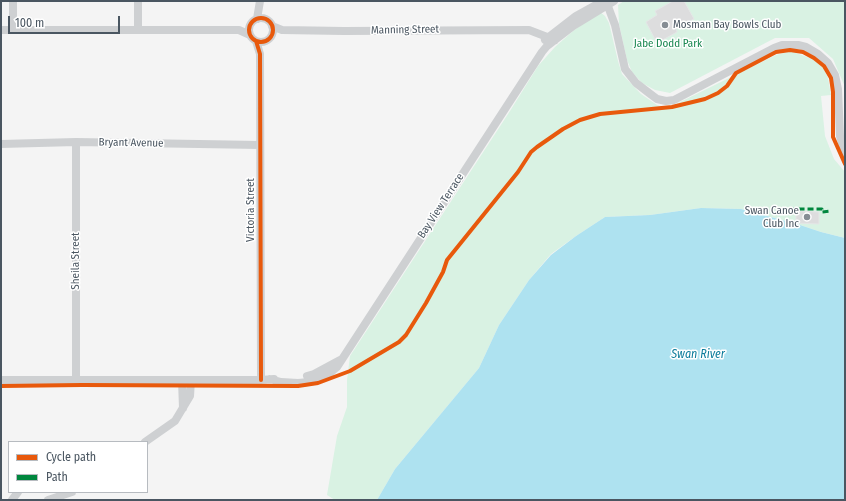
<!DOCTYPE html>
<style>
body{margin:0}
#map{position:relative;width:846px;height:501px;overflow:hidden;background:#f4f4f4;font-family:"Fira Sans Condensed",sans-serif}
canvas{display:block}
.frame{position:absolute;inset:0;border:2px solid #4a5661;pointer-events:none}
.legend{position:absolute;left:8px;top:441px;width:140px;height:52px;box-sizing:border-box;background:#fff;border:1px solid #b7bbc0;margin:0;padding:5px 7px;list-style:none;font-size:12px;color:#4a5661}
.legend li{display:flex;align-items:center;gap:8px;height:20px}
.legend b{width:20px;border:1px solid #b7bbc0}
.scale{position:absolute;left:8px;top:16px;width:112px;height:18px;box-sizing:border-box;border:2px solid #4a5661;border-top:0;padding-left:5px;font-size:12px;line-height:14px;white-space:nowrap;color:#4a5661;-webkit-text-stroke:3px #fff;paint-order:stroke}
</style>
<div id="map">
<canvas width="846" height="501"></canvas>
<div class="frame"></div>
<ul class="legend">
<li><b style="height:5px;background:#e8590c"></b>Cycle path</li>
<li><b style="height:5px;background:#00873e"></b>Path</li>
</ul>
<div class="scale">100 m</div>
</div>
<script>
const context = document.querySelector('canvas').getContext('2d');
context.lineJoin = 'round';
function fill(path, color) { context.fillStyle = color; context.fill(path, 'evenodd'); }
const toPath = rows => new Path2D(rows.map(r => 'M' + r).join(''));
function strokePath(path, color, width, dash) { context.strokeStyle = color; context.lineWidth = width; context.lineCap = dash ? 'butt' : 'round'; context.setLineDash(dash || []); context.stroke(path); }
function drawText(font, color, halo, rows, align = 'center') {
  context.font = font + ' "Fira Sans Condensed",sans-serif'; context.lineWidth = 3; context.setLineDash([]); context.textBaseline = 'middle'; context.strokeStyle = halo; context.fillStyle = color; for (const [text, x, y, turn = 0] of rows) {
    context.save(); context.translate(x, y); context.rotate((+turn || 0) * Math.PI / 180); context.textAlign = isNaN(turn) ? turn : align; if (halo) context.strokeText(text, 0, 0); context.fillText(text, 0, 0); context.restore();
  }
}
fill(toPath([
 [624,1,845,1,845,133,845,87,833,59,809,38,775,38,670,93,655,90,642,83,632,72,627,60,619,24,618,5],
 [600,12,605,16,609,23,618,61,622,74,641,94,657,105,664,107,672,106,776,55,791,51,815,60,823,67,828,78,831,95,821,96,825,136,834,159,845,172,845,238,821,232,797,224,741,209,701,208,650,215,605,217,576,236,551,254,529,280,499,325,479,368,395,469,377,500,335,500,327,495,337,436,347,407,347,380,350,356,510,111,538,66,555,47,573,31]
]), '#d9f2e3');
fill(toPath([
 [701,208,741,209,797,224,821,232,845,238,845,500,377,500,395,469,479,368,499,325,529,280,551,255,576,236,605,217,650,215]
]), '#aee2f0');
const building = toPath([
 [673,1,684,1,694,19,676,28,677,32,657,43,646,22,657,15,655,11,673,1],
 [796,211,819,212,819,224,796,223,796,211]
]);
fill(building, '#ddddde');
strokePath(building, '#e5e6e7', 1);
strokePath(toPath([
 [138,1,138,30],
 [606,1,615,25,625,69,636,83,649,93,657,99,666,101,674,100,774,48,782,45,798,45,806,47,818,54,828,63,835,75,838,89,840,136,845,153],
 '249 30a12 12 0 1 1 24 0a12 12 0 1 1-24 0Z',
 [257,19,260,1],
 [272,26,282,30,344,31,529,30,555,40],
 [1,30,239,30,250,35],
 [13,30,13,1],
 [545,40,576,16,603,1],
 [256,41,260,54,261,380],
 [1,144,76,142,260,145],
 [307,376,314,374,340,360],
 [270,379,281,382,298,383,309,382,330,373,337,367,542,52,547,46,573,26,614,1],
 [1,380,261,380,274,379],
 [76,380,76,142],
 [182,380,183,408],
 [145,442,175,421,190,396,191,380],
 [12,500,18,492],
 [48,500,72,492]
]), '#ced0d2', 8);
strokePath(toPath([
 [790,211,794,209,822,209,822,212,831,211]
]), '#00873e', 3, [6, 3]);
strokePath(toPath([
 '249 30a12 12 0 1 1 24 0a12 12 0 1 1-24 0Z',
 [256,41,260,54,261,380],
 [1,386,82,385,298,386,318,383,350,371,399,342,406,335,426,303,443,272,447,260,518,172,531,152,537,147,563,129,580,120,600,114,672,107,705,99,718,93,727,86,736,73,776,52,790,50,803,52,814,58,824,66,831,78,833,92,833,137,845,164]
]), '#e8590c', 4);
for (const [x, y, r, color] of [
 [665,25,4,"#868d94"],
 [807,217,4,"#868d94"]
]) { const dot = new Path2D(); dot.arc(x, y, r, 0, 2 * Math.PI); context.fillStyle = color; context.fill(dot); strokePath(dot, '#fff', 1.5); }
drawText('11px', '#4a5661', '#fff', [
 ["Mosman Bay Bowls Club",673,25],
 ["Swan Canoe",799,211,"right"],
 ["Club Inc",799,224,"right"]
], 'left');
drawText('11px', '#4a5661', '#fff', [
 ["Manning Street",405,30,-1],
 ["Bryant Avenue",131,143,1],
 ["Bay View Terrace",441,206,-57],
 ["Victoria Street",251,210,-90],
 ["Sheila Street",76,261,-90]
]);
drawText('11px', '#17864f', '#fff', [
 ["Jabe Dodd Park",668,44]
]);
drawText('italic 12px', '#0c7c9b', '#fff', [
 ["Swan River",698,355]
]);
</script>
